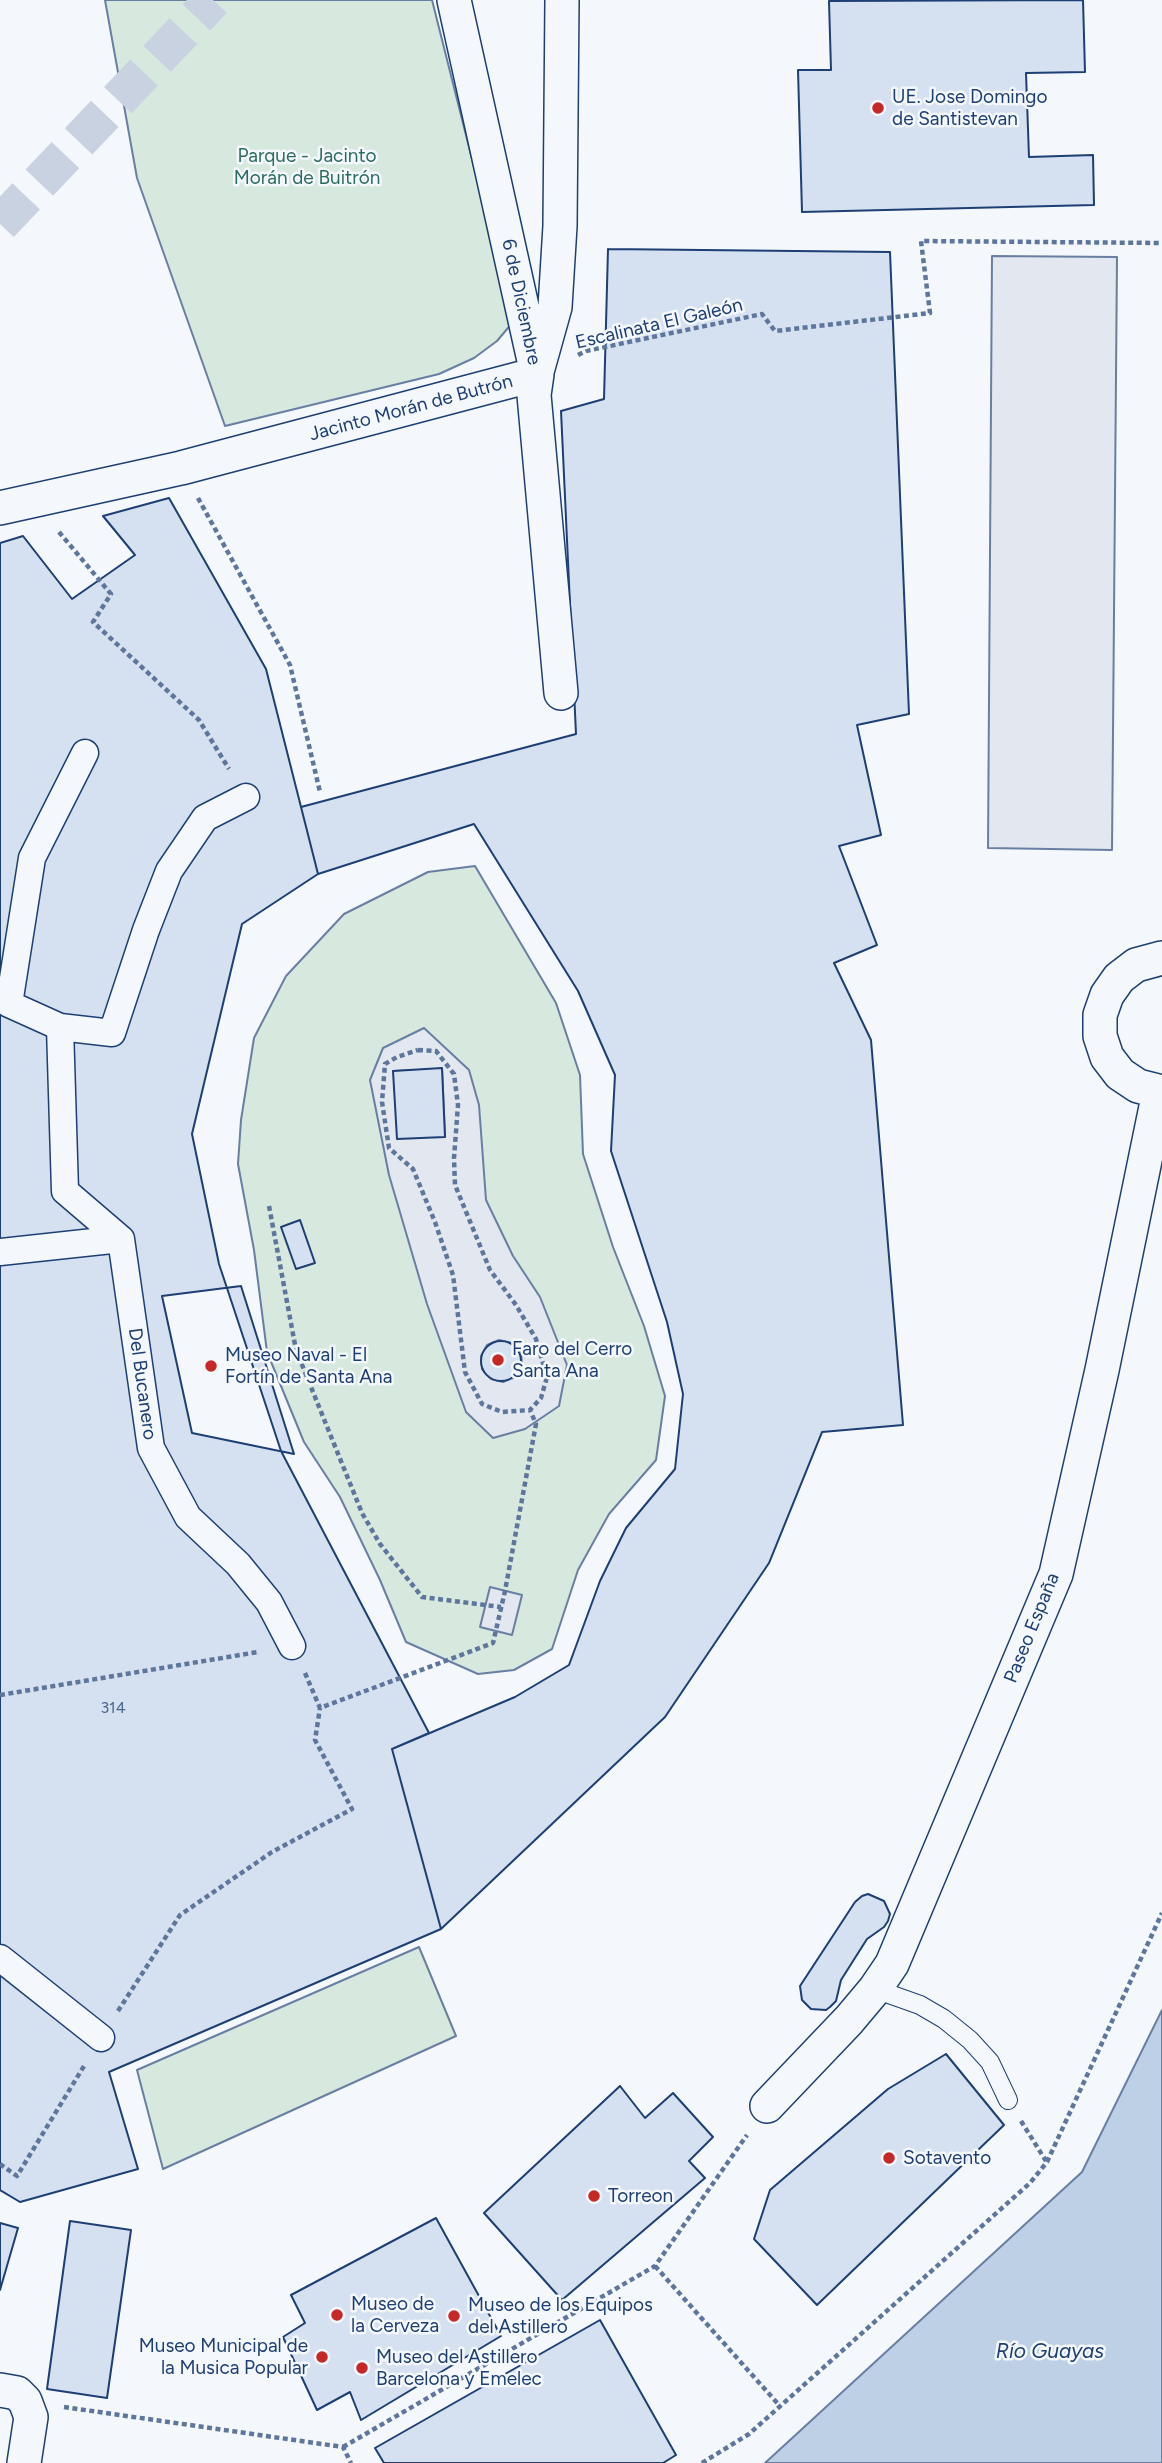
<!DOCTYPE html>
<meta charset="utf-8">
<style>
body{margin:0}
canvas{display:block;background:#f4f7fb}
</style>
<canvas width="1162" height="2463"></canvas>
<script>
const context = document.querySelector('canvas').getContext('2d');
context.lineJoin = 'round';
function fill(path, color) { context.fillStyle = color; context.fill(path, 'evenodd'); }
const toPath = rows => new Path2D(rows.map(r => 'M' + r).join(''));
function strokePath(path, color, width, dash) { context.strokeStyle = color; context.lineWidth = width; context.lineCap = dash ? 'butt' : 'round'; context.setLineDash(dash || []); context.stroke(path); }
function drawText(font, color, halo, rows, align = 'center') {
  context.font = font + ' Figtree,sans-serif'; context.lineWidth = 5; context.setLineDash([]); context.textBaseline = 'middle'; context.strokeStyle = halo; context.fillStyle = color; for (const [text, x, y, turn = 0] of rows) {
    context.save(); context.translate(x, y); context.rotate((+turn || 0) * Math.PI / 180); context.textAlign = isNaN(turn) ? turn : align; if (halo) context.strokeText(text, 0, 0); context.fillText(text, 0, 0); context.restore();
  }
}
const green = toPath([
 [105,0,432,0,513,322,497,341,474,358,439,374,225,426,137,178,105,0],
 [475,866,556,1003,580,1075,583,1154,613,1247,644,1326,665,1396,656,1460,609,1514,578,1570,552,1649,514,1670,478,1674,406,1642,380,1580,340,1497,304,1442,267,1352,254,1250,238,1164,241,1120,254,1038,286,976,344,914,428,872,475,866],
 [419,1947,456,2036,163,2169,137,2070,419,1947]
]);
fill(green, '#d7e8df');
strokePath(green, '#687fa3', 2);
const parking = toPath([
 [992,256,1117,257,1112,850,988,848,992,256],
 [424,1028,469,1070,479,1105,486,1200,513,1256,540,1297,567,1365,559,1406,525,1429,493,1438,466,1412,427,1304,389,1175,370,1080,383,1048,424,1028],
 [442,1069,445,1136,445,1137,393,1071,442,1069],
 [499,1340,512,1343,521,1352,522,1365,515,1377,503,1382,491,1379,482,1369,481,1356,487,1345,499,1340],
 [490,1587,522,1595,512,1635,480,1627,490,1587]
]);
fill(parking, '#e3e8f0');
strokePath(parking, '#687fa3', 2);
const water = toPath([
 [1162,2010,1162,2463,765,2463,1082,2172,1162,2010]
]);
fill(water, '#bed0e5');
strokePath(water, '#687fa3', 2);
const building = toPath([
 [1083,0,1085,72,1026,73,1029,157,1093,155,1094,205,802,212,798,70,831,70,829,1,1083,0],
 [608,249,890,252,909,714,857,725,881,835,839,846,877,945,834,963,871,1040,903,1425,822,1432,769,1563,665,1717,441,1929,392,1749,515,1697,569,1665,600,1581,626,1528,675,1469,683,1394,667,1322,611,1151,615,1075,578,991,474,824,318,874,301,807,576,734,561,411,604,399,608,249],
 [169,498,266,669,318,874,242,924,192,1134,219,1264,281,1451,429,1733,392,1749,441,1929,109,2072,138,2169,20,2202,0,2190,0,543,23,536,72,599,135,555,103,516,169,498],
 [442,1068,445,1137,397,1139,393,1071,442,1068],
 [300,1220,315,1263,296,1269,281,1227,300,1220],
 [241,1286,294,1454,192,1433,162,1296,241,1286],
 '481 1361a20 20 0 1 1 40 0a20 20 0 1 1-40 0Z',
 [868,1894,884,1901,890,1914,888,1921,884,1927,867,1939,841,1980,836,2001,830,2007,826,2010,811,2009,802,2000,800,1986,855,1902,862,1896,868,1894],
 [946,2054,1004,2125,817,2305,754,2239,770,2190,888,2089,946,2054],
 [620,2086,645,2118,673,2093,713,2137,689,2161,705,2178,562,2300,484,2213,620,2086],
 [436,2218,501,2336,361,2420,350,2392,317,2410,283,2337,305,2323,291,2295,436,2218],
 [70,2221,131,2230,107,2398,47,2389,70,2221],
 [0,2223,18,2228,0,2290,0,2223],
 [600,2320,676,2455,663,2463,384,2463,375,2448,600,2320]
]);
fill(building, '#d5e0f0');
strokePath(building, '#1d3f73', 2);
strokePath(toPath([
 [0,224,213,0]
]), '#c9d2e0', 38, [38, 19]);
const service = toPath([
 [875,1989,920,2005,944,2019,970,2040,990,2062,1008,2100]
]);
const pedestrian = toPath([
 [85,753,32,858,9,1004,60,1027,112,1033,146,930,169,871,205,818,246,797],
 [60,1027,65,1191,121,1239],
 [0,1252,121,1239,151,1448,188,1517,238,1564,269,1602,292,1646],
 [0,1958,101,2038]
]);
const minor = toPath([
 [454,0,537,374,534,395,561,693],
 [538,368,555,307,560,226,562,0],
 [0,508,181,468,537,374],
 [1162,958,1136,965,1119,978,1107,995,1100,1015,1100,1036,1107,1057,1120,1074,1138,1086,1162,1092],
 [767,2106,849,2020,875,1989,892,1964,1056,1574,1102,1370,1159,1092],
 [0,2390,17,2393,25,2401,31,2417,24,2463]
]);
strokePath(service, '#1d3f73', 20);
strokePath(pedestrian, '#1d3f73', 29);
strokePath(minor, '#1d3f73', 36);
strokePath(toPath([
 [578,355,586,351,762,314,775,331,930,313,921,241,1162,243],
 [198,498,290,665,320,792],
 [59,532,111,594,93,622,199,720,229,769],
 [418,1050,436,1051,454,1074,458,1105,454,1158,455,1185,490,1270,516,1305,536,1339,547,1377,541,1398,530,1410,502,1412,482,1404,465,1372,453,1275,435,1222,413,1169,389,1148,382,1102,385,1064,397,1057,418,1050],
 [269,1206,296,1350,362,1513,380,1544,422,1597,501,1607],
 [305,1673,320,1708,493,1643,505,1591,536,1424,530,1410],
 [0,1695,258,1652],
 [118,2011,180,1915,272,1852,352,1809,315,1740,320,1708],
 [1021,2121,1046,2161],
 [0,2164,17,2176,84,2066],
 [655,2266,779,2405],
 [64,2407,343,2447,351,2463],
 [343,2447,655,2266,747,2135],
 [702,2463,749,2434,1030,2183,1047,2162,1162,1913]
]), '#5e769c', 4.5, [5, 3.5]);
strokePath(service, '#f4f7fb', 18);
strokePath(pedestrian, '#f4f7fb', 26);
strokePath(minor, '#f4f7fb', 33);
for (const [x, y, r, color] of [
 [878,108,7,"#c62828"],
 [498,1360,7,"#c62828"],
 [211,1366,7,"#c62828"],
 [889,2158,7,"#c62828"],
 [594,2196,7,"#c62828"],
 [337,2315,7,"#c62828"],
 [454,2316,7,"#c62828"],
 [322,2357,7,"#c62828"],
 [362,2368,7,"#c62828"]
]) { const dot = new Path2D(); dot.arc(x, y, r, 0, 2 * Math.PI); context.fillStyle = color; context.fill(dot); strokePath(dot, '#f4f7fb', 2.5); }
drawText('16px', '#4b6792', null, [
 ["314",113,1708]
]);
drawText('19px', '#1d3f73', '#f4f7fb', [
 ["UE. Jose Domingo",892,97],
 ["de Santistevan",892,119],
 ["Faro del Cerro",512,1349],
 ["Santa Ana",512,1371],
 ["Museo Naval - El",225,1355],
 ["Fortín de Santa Ana",225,1377],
 ["Sotavento",903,2158],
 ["Torreon",608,2196],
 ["Museo de",351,2304],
 ["la Cerveza",351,2326],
 ["Museo de los Equipos",468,2305],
 ["del Astillero",468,2327],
 ["Museo Municipal de",308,2346,"right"],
 ["la Musica Popular",308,2368,"right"],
 ["Museo del Astillero",376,2357],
 ["Barcelona y Emelec",376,2379]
], 'left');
drawText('19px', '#2c6c60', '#f4f7fb', [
 ["Parque - Jacinto",307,156],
 ["Morán de Buitrón",307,178]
]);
drawText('19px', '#1d3f73', '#f4f7fb', [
 ["6 de Diciembre",521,302,78],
 ["Escalinata El Galeón",659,324,-13],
 ["Jacinto Morán de Butrón",411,408,-15],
 ["Del Bucanero",142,1384,82],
 ["Paseo España",1032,1628,-68]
]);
drawText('italic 21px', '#1d3f73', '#f4f7fb', [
 ["Río Guayas",1050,2352]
]);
</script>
